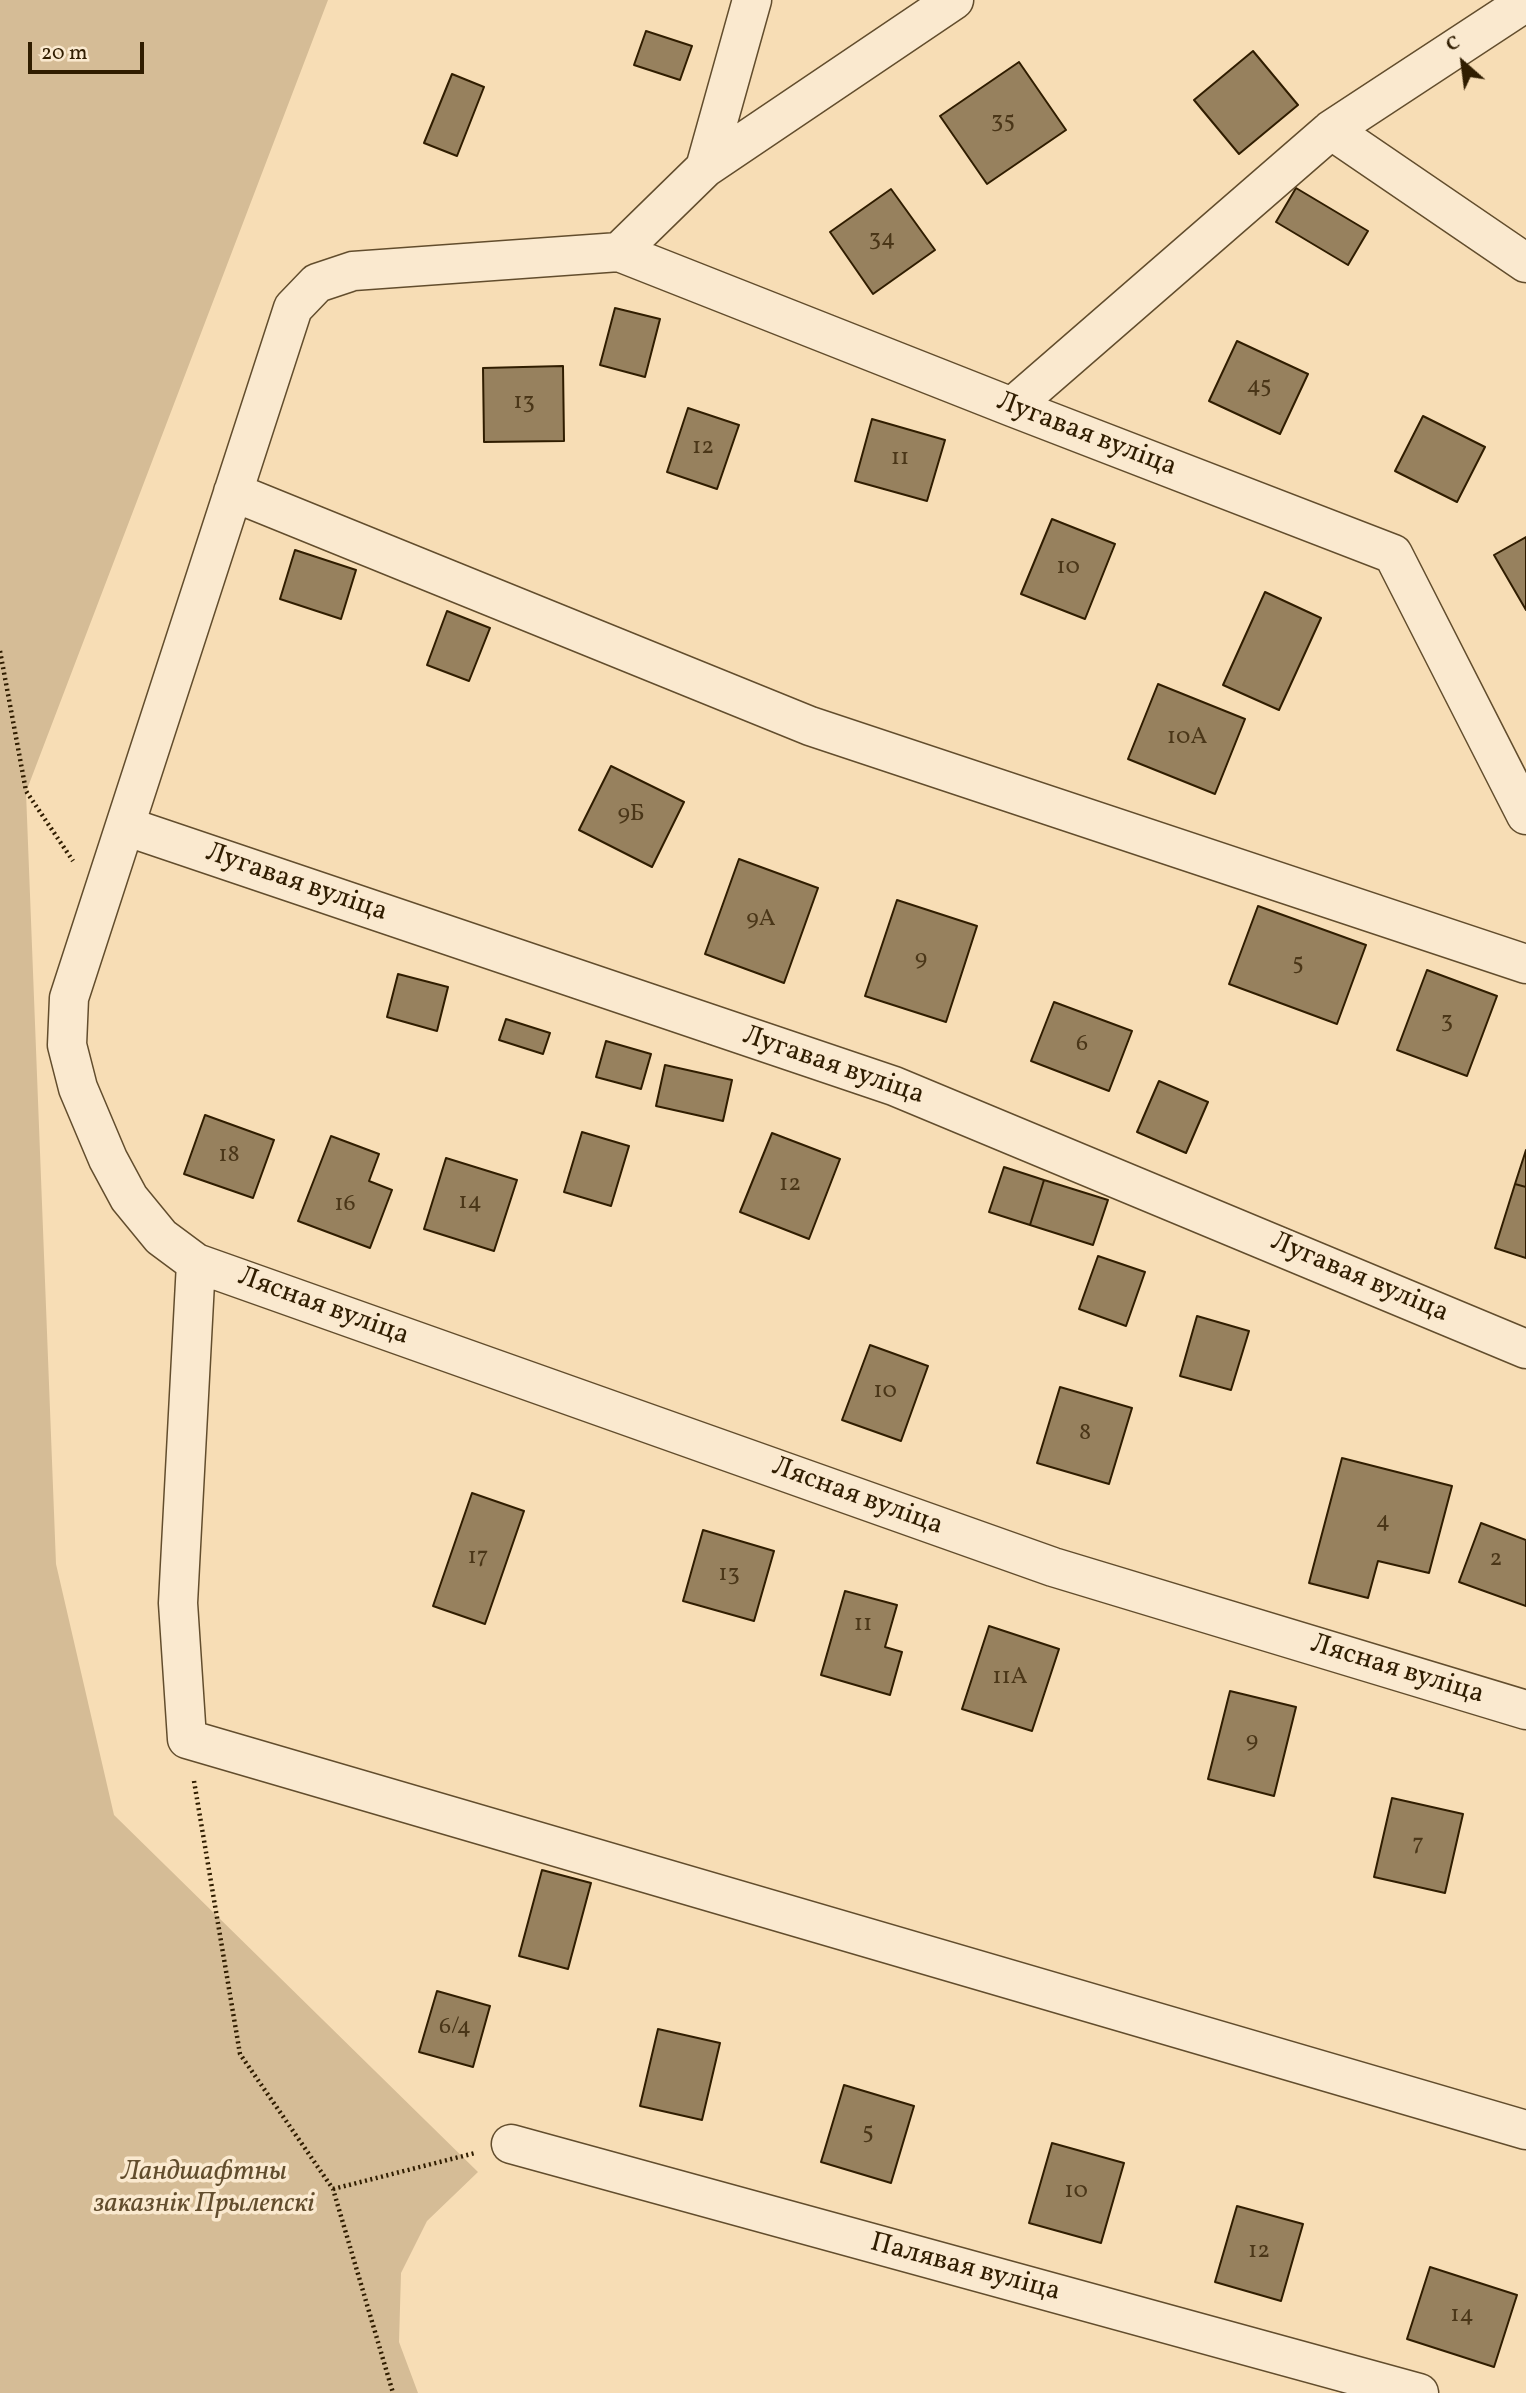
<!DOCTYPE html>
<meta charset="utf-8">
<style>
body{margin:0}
#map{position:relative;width:1526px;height:2393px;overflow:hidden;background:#f7ddb5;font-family:Vollkorn,serif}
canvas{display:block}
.north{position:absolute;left:1428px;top:28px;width:70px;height:70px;-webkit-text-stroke:5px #fae9cf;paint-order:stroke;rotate:332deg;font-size:19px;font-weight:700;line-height:28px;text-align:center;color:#301d00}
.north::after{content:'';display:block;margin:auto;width:24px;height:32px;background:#301d00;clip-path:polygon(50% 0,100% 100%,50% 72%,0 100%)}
.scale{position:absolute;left:28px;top:42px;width:116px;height:32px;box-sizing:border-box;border:4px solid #301d00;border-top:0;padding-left:9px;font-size:21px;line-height:24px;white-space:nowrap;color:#301d00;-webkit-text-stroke:5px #fae9cf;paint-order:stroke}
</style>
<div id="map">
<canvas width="1526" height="2393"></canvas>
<div class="north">С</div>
<div class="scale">20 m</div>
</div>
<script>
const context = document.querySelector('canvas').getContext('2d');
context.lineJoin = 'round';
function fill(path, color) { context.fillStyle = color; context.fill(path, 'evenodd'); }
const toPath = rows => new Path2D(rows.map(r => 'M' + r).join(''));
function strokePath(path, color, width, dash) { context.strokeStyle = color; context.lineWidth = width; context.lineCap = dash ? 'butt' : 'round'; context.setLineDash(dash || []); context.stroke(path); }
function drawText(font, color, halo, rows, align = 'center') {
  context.font = font + ' Vollkorn,serif'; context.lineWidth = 7; context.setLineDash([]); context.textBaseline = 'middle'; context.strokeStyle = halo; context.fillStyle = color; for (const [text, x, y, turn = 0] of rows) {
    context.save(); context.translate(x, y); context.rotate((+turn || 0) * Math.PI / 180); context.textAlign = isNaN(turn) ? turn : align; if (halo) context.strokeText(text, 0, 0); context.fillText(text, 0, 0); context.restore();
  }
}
fill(toPath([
 [0,0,328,0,26,792,56,1564,114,1815,478,2172,427,2221,401,2273,399,2342,418,2393,0,2393]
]), '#d5bc96');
const building = toPath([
 [646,31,692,46,680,80,634,65,646,31],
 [1253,51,1298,105,1239,154,1194,100,1253,51],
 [1019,62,1066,130,987,184,940,116,1019,62],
 [452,74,484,87,457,156,424,143,452,74],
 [1296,188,1368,231,1348,265,1276,222,1296,188],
 [891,189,935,250,873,294,830,232,891,189],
 [615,308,660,319,645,377,600,365,615,308],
 [1237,341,1308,374,1280,434,1209,401,1237,341],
 [563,366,564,441,484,442,483,368,563,366],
 [688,408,739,425,717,489,667,472,688,408],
 [1423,416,1485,447,1457,502,1395,471,1423,416],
 [872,419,945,440,927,501,855,481,872,419],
 [1052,519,1115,544,1085,619,1021,594,1052,519],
 [1526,537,1526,610,1494,555,1526,537],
 [295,550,356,570,341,619,280,599,295,550],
 [1265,592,1321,618,1279,710,1223,685,1265,592],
 [447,611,490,628,469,681,427,665,447,611],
 [1158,684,1245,719,1215,794,1128,759,1158,684],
 [611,766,684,802,652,867,579,830,611,766],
 [739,859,818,888,784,983,705,954,739,859],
 [897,900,977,926,946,1022,865,996,897,900],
 [1258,906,1366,945,1337,1024,1229,984,1258,906],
 [1427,970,1497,996,1467,1076,1397,1050,1427,970],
 [398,974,448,987,437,1031,387,1017,398,974],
 [1054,1002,1132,1031,1109,1091,1031,1061,1054,1002],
 [506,1019,550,1033,543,1054,499,1040,506,1019],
 [606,1041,651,1054,641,1089,596,1077,606,1041],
 [665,1065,732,1080,723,1121,656,1106,665,1065],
 [1159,1081,1208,1102,1186,1153,1137,1132,1159,1081],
 [205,1115,274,1140,253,1198,184,1174,205,1115],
 [582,1132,629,1146,611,1206,564,1192,582,1132],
 [772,1133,840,1159,809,1239,740,1212,772,1133],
 [331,1136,379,1154,369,1181,392,1190,370,1248,298,1221,331,1136],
 [1526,1150,1526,1187,1515,1184,1526,1150],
 [446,1158,517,1180,494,1251,424,1229,446,1158],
 [1004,1167,1044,1180,1030,1225,989,1212,1004,1167],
 [1044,1180,1108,1200,1093,1245,1030,1225,1044,1180],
 [1515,1184,1526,1187,1526,1258,1495,1248,1515,1184],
 [1098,1256,1145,1272,1126,1326,1079,1309,1098,1256],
 [1197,1316,1249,1331,1231,1390,1180,1376,1197,1316],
 [870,1345,928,1366,901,1441,842,1420,870,1345],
 [1060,1387,1132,1408,1109,1484,1037,1463,1060,1387],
 [1342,1458,1452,1486,1429,1573,1378,1561,1368,1598,1309,1583,1342,1458],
 [472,1493,524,1511,485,1624,433,1606,472,1493],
 [1481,1523,1526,1540,1526,1606,1459,1582,1481,1523],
 [703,1530,774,1551,754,1621,683,1601,703,1530],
 [845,1591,897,1605,885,1647,902,1652,890,1695,821,1675,845,1591],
 [989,1626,1059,1649,1032,1731,962,1709,989,1626],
 [1230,1691,1296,1707,1274,1796,1208,1779,1230,1691],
 [1392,1798,1463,1814,1445,1893,1374,1877,1392,1798],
 [542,1870,591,1883,568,1969,519,1956,542,1870],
 [437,1991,490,2006,473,2067,419,2052,437,1991],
 [658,2029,720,2043,702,2120,640,2106,658,2029],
 [844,2085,914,2106,891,2183,821,2162,844,2085],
 [1052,2143,1124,2163,1101,2243,1029,2223,1052,2143],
 [1237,2206,1303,2224,1281,2301,1215,2282,1237,2206],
 [1430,2267,1517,2295,1494,2367,1407,2339,1430,2267]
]);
fill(building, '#97815e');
strokePath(building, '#301d00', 2);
const minor = toPath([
 [954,0,705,168,619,252,1012,407,1393,554,1526,815],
 [1331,130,1526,263],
 [705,168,752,0],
 [619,252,353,271,317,283,293,308,69,998,67,1045,78,1088,108,1159,129,1198,161,1237,196,1263,1053,1567,1526,1710],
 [1012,407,1331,130,1526,2],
 [233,492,810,726,1526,964],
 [125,826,894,1086,1526,1349],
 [196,1263,178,1603,187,1739,1526,2130],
 [511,2144,1419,2393]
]);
strokePath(minor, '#624d2d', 41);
strokePath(toPath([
 [0,651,26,791,73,861],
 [194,1781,240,2054,333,2189,393,2393],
 [333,2189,475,2153]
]), '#301d00', 4.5, [2, 3.5]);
strokePath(minor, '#fae9cf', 38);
drawText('24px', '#4a3618', null, [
 ["35",1003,123],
 ["34",882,241],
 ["45",1259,388],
 ["13",524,404],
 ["12",703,449],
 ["11",900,460],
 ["10",1068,569],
 ["10А",1187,739],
 ["9Б",631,816],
 ["9А",761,921],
 ["9",921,961],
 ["5",1298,965],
 ["3",1447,1023],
 ["6",1082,1046],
 ["18",229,1157],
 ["12",790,1186],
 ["14",470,1204],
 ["16",345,1206],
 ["10",885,1393],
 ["8",1085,1435],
 ["4",1383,1523],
 ["17",478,1559],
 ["2",1496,1561],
 ["13",729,1576],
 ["11",863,1626],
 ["11А",1010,1679],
 ["9",1252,1743],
 ["7",1418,1846],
 ["6/4",455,2029],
 ["5",868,2134],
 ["10",1076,2193],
 ["12",1259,2253],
 ["14",1462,2317]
]);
drawText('28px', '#301d00', '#fae9cf', [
 ["Лугавая вуліца",1086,436,21],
 ["Лугавая вуліца",296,884,19],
 ["Лугавая вуліца",833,1067,19],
 ["Лугавая вуліца",1359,1279,23],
 ["Лясная вуліца",323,1308,20],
 ["Лясная вуліца",857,1498,20],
 ["Лясная вуліца",1397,1671,17],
 ["Палявая вуліца",965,2269,15]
]);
drawText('italic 28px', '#624d2d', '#fae9cf', [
 ["Ландшафтны",204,2174],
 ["заказнік Прылепскі",204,2206]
]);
</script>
